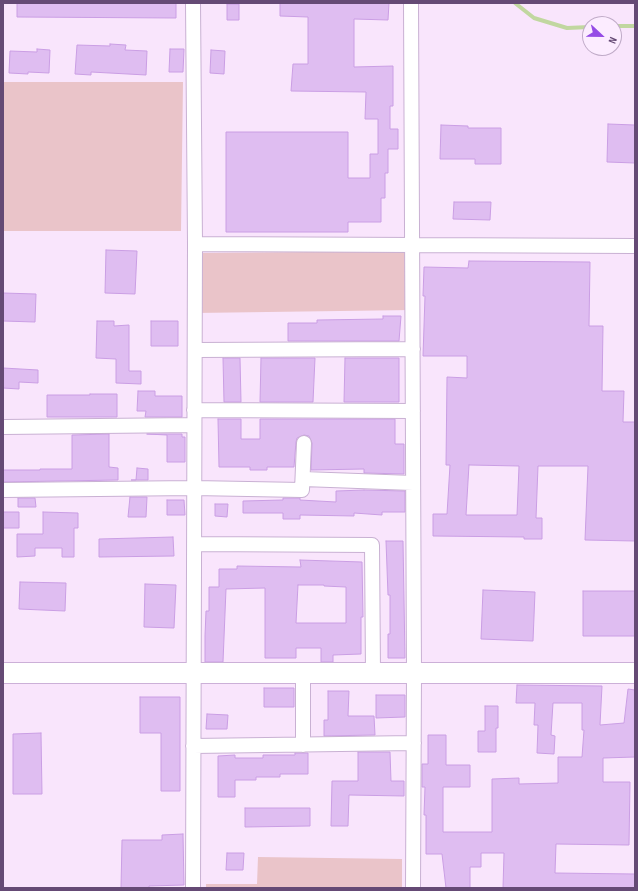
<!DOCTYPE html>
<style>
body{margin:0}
#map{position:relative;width:638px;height:891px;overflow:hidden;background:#f9e5fc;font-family:"Sofia Sans Condensed",sans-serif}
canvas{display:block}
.frame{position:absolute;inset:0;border:4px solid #654a75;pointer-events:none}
.north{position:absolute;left:582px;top:16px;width:40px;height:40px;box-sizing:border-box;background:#fcecff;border:1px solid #c0abc8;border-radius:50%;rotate:112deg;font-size:11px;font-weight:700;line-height:16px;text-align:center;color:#654a75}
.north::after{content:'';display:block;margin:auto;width:14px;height:18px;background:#954be5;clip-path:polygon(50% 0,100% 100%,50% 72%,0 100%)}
</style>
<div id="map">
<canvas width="638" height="891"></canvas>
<div class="frame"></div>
<div class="north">N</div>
</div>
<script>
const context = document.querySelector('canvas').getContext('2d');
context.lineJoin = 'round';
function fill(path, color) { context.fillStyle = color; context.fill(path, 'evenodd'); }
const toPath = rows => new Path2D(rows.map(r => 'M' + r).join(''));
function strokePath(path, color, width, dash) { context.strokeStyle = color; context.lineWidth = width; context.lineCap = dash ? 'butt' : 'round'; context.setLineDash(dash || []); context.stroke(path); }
fill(toPath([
 [3,82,183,82,181,231,3,231],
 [412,251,412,310,195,313,203,253],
 [258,857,402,859,402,888,206,888,206,884,257,884]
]), '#eac4c9');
strokePath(toPath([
 [515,3,534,18,567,28,590,27],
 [614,26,635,26]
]), '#c1d7a0', 4);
const building = toPath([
 [17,3,176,3,176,18,17,17,17,3],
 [280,3,389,3,388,20,354,19,354,67,393,66,393,106,390,106,390,129,398,129,398,149,388,149,388,173,385,173,385,198,381,198,381,222,348,222,348,232,226,232,226,132,348,132,348,178,370,178,370,154,378,154,378,119,365,119,366,92,291,91,293,64,308,64,308,17,280,16,280,3],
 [227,4,239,4,239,20,227,20,227,4],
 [110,44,126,45,125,50,147,51,146,75,91,72,91,75,75,74,77,45,110,46,110,44],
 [37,49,50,50,49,73,28,72,28,74,9,73,10,51,37,52,37,49],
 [170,49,184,49,183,72,169,72,170,49],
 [211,50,225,51,224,74,210,73,211,50],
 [608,124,635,125,635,163,607,162,608,124],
 [441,125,468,126,468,128,501,128,501,164,475,164,475,159,440,159,441,125],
 [454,202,491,202,490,220,453,219,454,202],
 [106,250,137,251,135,294,105,293,106,250],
 [469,261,590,262,589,326,603,326,602,391,624,391,623,422,635,422,635,541,585,540,588,466,538,466,536,518,542,518,542,539,524,539,524,537,433,536,433,514,447,514,450,465,446,465,447,377,467,378,467,356,423,356,425,296,423,296,424,267,468,268,469,261],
 [469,465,519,466,517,515,466,515,469,465],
 [3,293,36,294,35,322,3,321,3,293],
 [383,316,401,316,399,341,288,341,288,323,317,323,317,320,383,319,383,316],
 [97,321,114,321,114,326,129,325,129,371,141,371,141,384,116,383,116,359,96,358,97,321],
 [151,321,178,321,178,346,151,346,151,321],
 [223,358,240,358,241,402,224,402,223,358],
 [261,358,315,358,313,402,260,402,261,358],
 [345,358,399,358,399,402,344,402,345,358],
 [3,368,38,370,38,383,19,382,19,389,3,388,3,368],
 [138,391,155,391,155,396,182,396,182,417,145,417,146,411,137,411,138,391],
 [90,394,117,394,117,417,47,417,47,395,90,395,90,394],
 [218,419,241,419,241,439,260,439,260,419,395,419,395,444,404,444,404,474,364,473,364,469,311,470,312,443,309,436,304,435,297,438,296,442,294,467,267,467,267,470,250,470,250,467,219,467,218,419],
 [109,434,109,467,118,468,118,480,3,482,3,470,40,470,40,469,72,469,72,435,109,434],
 [147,434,182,434,182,437,185,437,185,462,167,462,167,435,147,434],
 [137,468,148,469,148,480,131,480,136,480,137,468],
 [364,490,405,491,405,512,382,512,382,515,354,513,354,516,300,515,300,519,283,519,283,513,243,513,243,501,283,500,283,498,300,498,300,500,336,502,336,491,364,490],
 [130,497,147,497,146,517,128,517,130,497],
 [18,498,35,498,36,507,18,507,18,498],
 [167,500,184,500,185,515,167,515,167,500],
 [215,504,228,504,227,517,215,516,215,504],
 [3,512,19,512,19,528,3,528,3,512],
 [43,512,78,513,78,528,74,528,74,557,62,557,62,548,35,548,35,556,17,557,17,534,43,534,43,512],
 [173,537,174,556,99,557,99,539,173,537],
 [386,541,403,541,405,658,388,658,388,634,390,634,390,595,388,595,386,541],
 [300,560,362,562,363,617,361,617,361,654,333,655,333,662,321,662,321,648,296,648,296,658,265,658,265,588,226,589,223,662,205,662,205,636,206,611,209,611,209,587,219,587,219,569,237,569,237,566,301,567,300,560],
 [298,585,324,585,324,586,346,587,346,623,296,623,298,585],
 [20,582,66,583,65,611,19,609,20,582],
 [145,584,176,585,174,628,144,627,145,584],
 [483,590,535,592,533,641,481,639,483,590],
 [583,591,635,591,635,636,583,636,583,591],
 [517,685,602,686,600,725,624,723,628,689,635,690,635,757,603,758,603,782,630,782,629,845,556,844,555,873,635,874,635,888,503,888,504,853,481,853,481,867,470,867,470,888,446,888,442,854,426,854,426,815,424,815,425,787,422,787,422,764,428,764,428,735,446,735,446,765,470,765,470,787,443,787,443,832,492,832,492,779,519,778,519,784,558,783,558,757,582,757,584,730,582,730,582,703,553,703,551,735,555,736,554,754,537,753,538,725,534,725,535,703,516,703,517,685],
 [264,688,294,688,294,707,264,707,264,688],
 [328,691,349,691,348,716,374,716,375,735,324,736,324,720,328,720,328,691],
 [376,695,405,695,405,717,376,718,376,695],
 [140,697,180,697,180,791,161,791,161,733,140,733,140,697],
 [485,706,498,706,498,728,496,728,496,752,478,752,478,731,485,731,485,706],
 [207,714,228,715,227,729,206,729,207,714],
 [41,733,42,794,13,794,13,734,41,733],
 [358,752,390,752,391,781,404,781,404,796,349,795,348,826,331,826,332,781,358,781,358,752],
 [295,753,308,753,308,774,280,774,280,777,256,777,256,780,235,780,235,797,218,797,218,756,235,755,235,758,263,758,263,755,295,755,295,753],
 [245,808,310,808,310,826,245,827,245,808],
 [183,834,184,885,149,886,149,888,121,888,122,840,162,840,162,835,183,834],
 [227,853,244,853,243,870,226,870,227,853]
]);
fill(building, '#dfbdf1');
strokePath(building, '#ca9ee4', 1);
const street = toPath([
 [411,3,414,673,413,888],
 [195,244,635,246],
 [195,350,413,349],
 [194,410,413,411],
 [3,427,194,425],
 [303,479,413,483],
 [3,490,194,488,302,490,304,443],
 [194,544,372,545,373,673],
 [303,673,303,745],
 [193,746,414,743],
 [193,888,195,244,193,3]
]);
const secondary = toPath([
 [3,673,635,673]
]);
strokePath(street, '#c9b1d3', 16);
strokePath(secondary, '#ccb0d8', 22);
strokePath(street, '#fff', 14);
strokePath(secondary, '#fff', 20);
</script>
